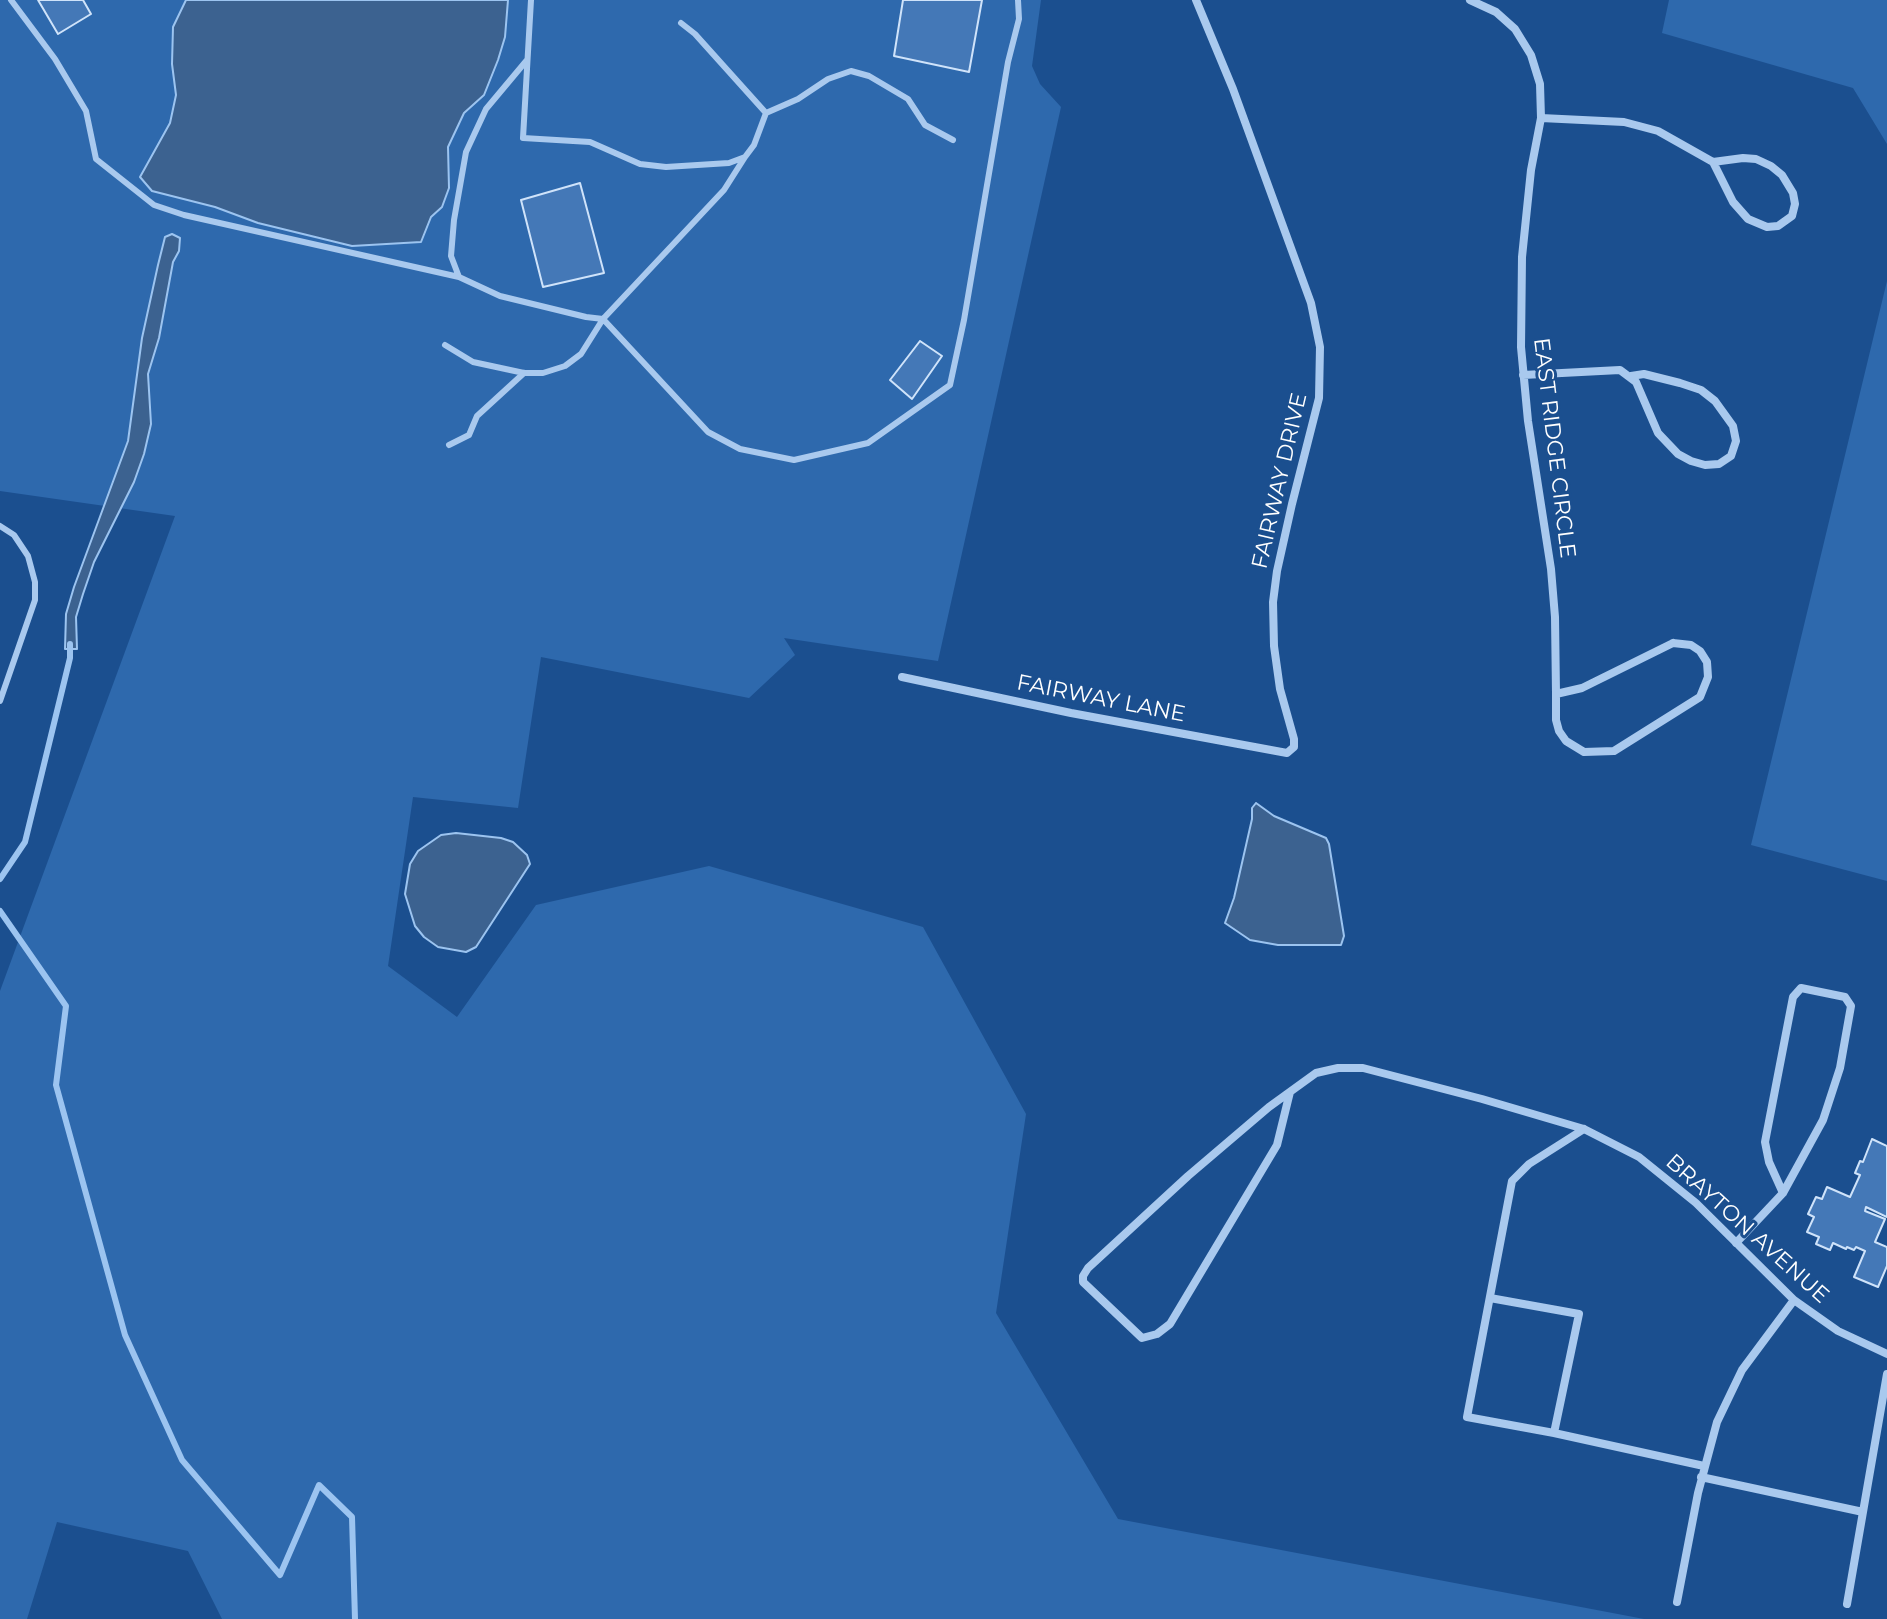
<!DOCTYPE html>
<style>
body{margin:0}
canvas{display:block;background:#1b4f8f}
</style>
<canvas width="1887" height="1619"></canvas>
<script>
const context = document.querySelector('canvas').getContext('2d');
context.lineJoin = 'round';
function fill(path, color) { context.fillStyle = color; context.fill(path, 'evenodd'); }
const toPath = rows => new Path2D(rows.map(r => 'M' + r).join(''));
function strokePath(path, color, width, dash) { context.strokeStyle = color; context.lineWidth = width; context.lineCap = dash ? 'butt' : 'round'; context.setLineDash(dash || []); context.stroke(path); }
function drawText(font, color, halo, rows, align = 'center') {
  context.font = font + ' Montserrat,sans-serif'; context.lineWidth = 6; context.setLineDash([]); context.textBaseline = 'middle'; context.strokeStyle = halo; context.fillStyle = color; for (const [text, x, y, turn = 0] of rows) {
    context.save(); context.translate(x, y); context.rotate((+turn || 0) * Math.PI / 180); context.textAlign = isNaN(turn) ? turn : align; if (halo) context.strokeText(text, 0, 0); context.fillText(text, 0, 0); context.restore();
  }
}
fill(toPath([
 [0,0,1041,0,1032,66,1040,84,1061,107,938,661,784,638,795,655,749,698,541,657,518,808,413,797,388,966,457,1017,536,905,709,866,923,927,1026,1114,996,1313,1118,1519,1644,1619,222,1619,188,1551,57,1522,27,1619,0,1619,0,991,175,516,0,491],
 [1669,0,1887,0,1887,144,1853,88,1662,33],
 [1887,281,1887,881,1751,845]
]), '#2e69ad');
const water = toPath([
 [186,0,508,0,505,37,498,60,484,95,464,113,448,147,449,188,442,207,431,217,421,242,352,246,258,223,215,207,152,191,140,177,170,123,176,95,172,64,173,27,186,0],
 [172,234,180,238,179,251,173,262,159,338,148,374,151,424,144,454,134,482,94,562,83,594,76,617,77,649,65,649,66,614,74,587,128,441,142,338,158,265,165,237,172,234],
 [1256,803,1274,816,1326,838,1329,844,1344,936,1341,945,1278,945,1250,940,1225,923,1234,898,1252,819,1252,808,1256,803],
 [456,833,501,838,513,842,527,855,530,864,476,947,466,952,438,947,424,937,415,926,405,894,410,864,418,851,441,835,456,833]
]);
fill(water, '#3c6290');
strokePath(water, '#9cc4f0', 2);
strokePath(toPath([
 [0,879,25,842,70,658,70,644],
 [0,911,66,1006,56,1085,125,1335,182,1460,280,1575,319,1485,352,1517,355,1619]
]), '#9cc4f0', 6);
const building = toPath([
 [38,0,83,0,91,14,58,34,38,0],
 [903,0,982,0,969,72,894,56,903,0],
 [580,183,604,273,543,287,521,200,580,183],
 [920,341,942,356,912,399,890,380,920,341],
 [1872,1139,1887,1146,1887,1217,1866,1207,1865,1211,1885,1219,1875,1242,1887,1247,1887,1266,1878,1287,1854,1277,1865,1251,1856,1247,1854,1250,1847,1247,1846,1249,1833,1243,1830,1250,1816,1244,1819,1237,1807,1232,1814,1217,1808,1214,1816,1197,1822,1199,1827,1187,1850,1197,1860,1175,1855,1173,1860,1161,1863,1162,1872,1139]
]);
fill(building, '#4478b7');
strokePath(building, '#cfe3fa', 2);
strokePath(toPath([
 [11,0,55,59,86,111,96,159,154,205,184,215,459,277],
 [531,0,523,138,590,142,640,164,666,167,729,163,745,157,754,145,766,113,695,34,681,23],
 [766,113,798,99,828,79,851,71,869,76,908,99,925,125,953,140],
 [745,157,724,190,603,319,708,432,740,449,794,460,868,443,950,385,964,320,1008,62,1019,19,1018,0],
 [445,345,473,362,524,373,543,373,565,366,581,354,603,319,586,317,500,296,459,277,451,256,454,220,466,152,486,109,527,60],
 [449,445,469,435,477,416,524,373],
 [0,526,14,535,28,556,35,582,35,600,0,701]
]), '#a9c9ee', 6);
strokePath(toPath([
 [1470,0,1496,12,1515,29,1531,55,1540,84,1541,118,1531,170,1522,257,1521,347,1528,421,1551,569,1555,617,1556,694],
 [1541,118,1624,122,1658,131,1713,162,1733,202,1748,219,1767,227,1778,226,1792,216,1795,204,1793,193,1782,175,1771,166,1756,159,1743,158,1713,162],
 [1523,375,1620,370,1636,382,1658,433,1678,454,1691,461,1705,465,1719,464,1731,456,1736,441,1733,426,1715,401,1701,390,1680,383,1644,374,1631,376],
 [1673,643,1691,645,1700,651,1707,662,1708,677,1700,697,1614,751,1584,752,1566,741,1559,731,1556,720,1556,694,1582,688,1673,643],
 [902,677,1071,713,1287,753,1294,747,1294,739,1280,689,1274,646,1273,602,1277,571,1292,504,1319,398,1320,347,1311,303,1233,89,1196,0],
 [1290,1092,1277,1145,1170,1324,1157,1334,1142,1338,1083,1282,1083,1276,1088,1268,1188,1176,1269,1107,1316,1073,1338,1068,1363,1068,1482,1099,1584,1129,1639,1157,1696,1203,1794,1300,1838,1331,1887,1354],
 [1736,1243,1783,1193,1823,1120,1840,1068,1851,1006,1845,997,1801,988,1793,997,1765,1142,1769,1162,1783,1193],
 [1490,1298,1579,1314,1554,1433,1467,1417,1512,1181,1529,1164,1584,1129],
 [1554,1433,1704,1466],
 [1701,1477,1863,1512],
 [1677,1602,1698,1493,1717,1422,1742,1370,1794,1300],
 [1847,1604,1887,1374]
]), '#a9c9ee', 8);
drawText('22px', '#fff', '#1b4f8f', [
 ["EAST RIDGE CIRCLE",1554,448,83],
 ["FAIRWAY DRIVE",1280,481,-77],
 ["FAIRWAY LANE",1101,699,11],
 ["BRAYTON AVENUE",1747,1229,42]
]);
</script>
